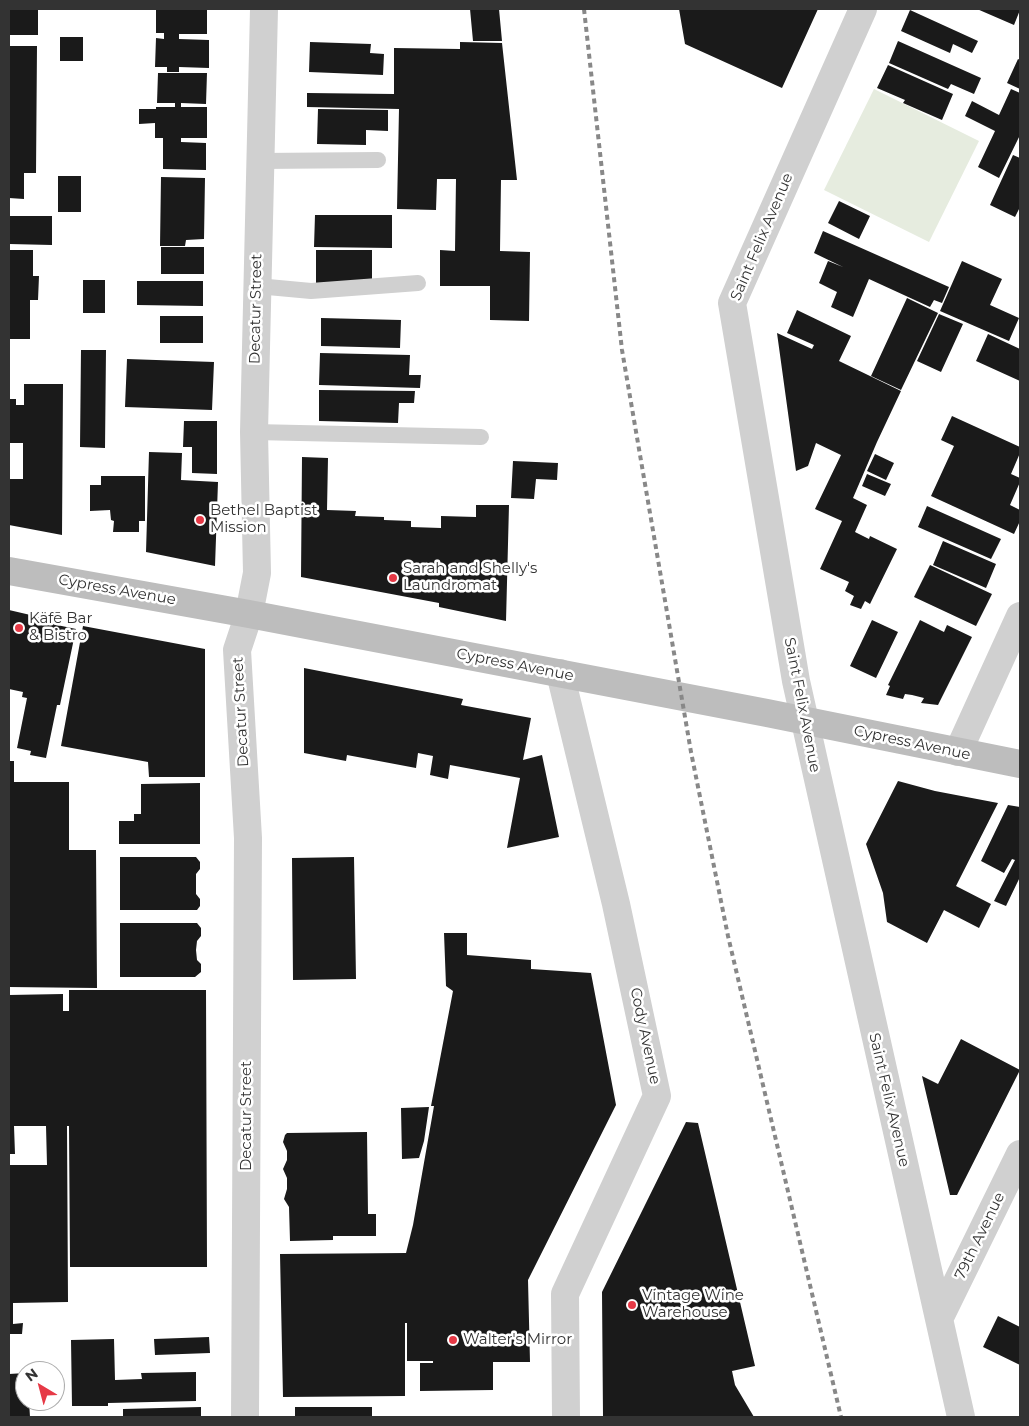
<!DOCTYPE html>
<meta charset="utf-8">
<style>
body{margin:0}
#map{position:relative;width:1029px;height:1426px;overflow:hidden;background:#fff;font-family:Montserrat,sans-serif}
canvas{display:block}
.frame{position:absolute;inset:0;border:10px solid #333;pointer-events:none}
.north{position:absolute;left:15px;top:1361px;width:50px;height:50px;box-sizing:border-box;background:#fff;border:1px solid #adadad;border-radius:50%;rotate:323deg;font-size:14px;font-weight:700;line-height:20px;text-align:center;color:#333}
.north::after{content:'';display:block;margin:auto;width:18px;height:22px;background:#e63946;clip-path:polygon(50% 0,100% 100%,50% 72%,0 100%)}
</style>
<div id="map">
<canvas width="1029" height="1426"></canvas>
<div class="frame"></div>
<div class="north">N</div>
</div>
<script>
const context = document.querySelector('canvas').getContext('2d');
context.lineJoin = 'round';
function fill(path, color) { context.fillStyle = color; context.fill(path, 'evenodd'); }
const toPath = rows => new Path2D(rows.map(r => 'M' + r).join(''));
function strokePath(path, color, width, dash) { context.strokeStyle = color; context.lineWidth = width; context.lineCap = dash ? 'butt' : 'round'; context.setLineDash(dash || []); context.stroke(path); }
function drawText(font, color, halo, rows, align = 'center') {
  context.font = font + ' Montserrat,sans-serif'; context.lineWidth = 5; context.setLineDash([]); context.textBaseline = 'middle'; context.strokeStyle = halo; context.fillStyle = color; for (const [text, x, y, turn = 0] of rows) {
    context.save(); context.translate(x, y); context.rotate((+turn || 0) * Math.PI / 180); context.textAlign = isNaN(turn) ? turn : align; if (halo) context.strokeText(text, 0, 0); context.fillText(text, 0, 0); context.restore();
  }
}
fill(toPath([
 [874,89,979,141,929,242,824,190]
]), '#e6ecdf');
fill(toPath([
 [9,9,38,9,38,35,9,35],
 [156,9,207,9,207,34,179,34,179,39,209,40,209,68,179,67,179,72,167,72,167,67,155,67,156,38,164,39,164,33,156,33],
 [470,9,499,9,502,41,473,41],
 [679,9,818,9,782,88,685,44],
 [977,9,1020,9,1020,10,1014,25],
 [910,10,978,41,972,53,953,44,950,53,901,31],
 [60,37,83,37,83,61,60,61],
 [898,41,981,78,974,94,951,84,948,89,889,63],
 [310,42,371,44,370,53,384,54,383,75,309,72],
 [460,42,502,43,517,180,501,180,500,251,530,252,529,321,490,320,490,286,440,286,440,250,455,251,456,179,437,179,436,210,397,209,399,109,307,107,307,93,394,94,394,48,460,49],
 [9,46,37,46,36,173,24,173,24,199,9,198],
 [1018,59,1020,60,1020,89,1007,83],
 [888,65,953,94,942,120,903,103,905,100,877,88],
 [158,73,207,73,206,104,181,103,181,107,175,107,175,103,157,103],
 [1011,89,1020,93,1020,135,999,178,978,167,995,131,965,116,972,101,999,115],
 [156,107,207,107,207,138,181,138,181,142,206,143,206,170,163,169,163,138,155,138,155,123,139,124,139,109,156,109],
 [318,109,388,110,388,131,366,130,366,145,317,144],
 [1013,155,1020,158,1020,207,1015,217,990,205],
 [58,176,81,176,81,212,58,212],
 [161,177,205,178,204,239,186,240,185,246,160,246],
 [839,201,870,216,859,239,828,223],
 [315,215,392,215,392,248,314,247],
 [9,216,52,216,52,245,9,244],
 [823,231,949,287,942,303,934,300,930,307,869,279,853,317,831,307,837,292,819,283,828,261,843,267,814,253],
 [161,247,204,247,204,274,161,274],
 [9,250,33,250,33,276,39,276,38,300,30,300,30,339,9,339],
 [316,250,372,250,372,283,316,283],
 [962,261,1002,279,990,305,1019,318,1009,341,940,311],
 [83,280,105,280,105,313,83,313],
 [137,281,203,281,203,306,137,305],
 [907,298,938,313,901,390,871,376],
 [797,310,851,336,839,361,901,391,877,442,853,498,867,505,855,532,869,539,870,536,897,549,870,604,865,601,861,609,850,605,854,596,845,591,849,582,820,569,842,521,815,509,841,455,816,443,808,466,796,471,777,333,812,349,814,345,787,333],
 [939,314,963,324,941,372,917,361],
 [160,316,203,316,203,343,160,343],
 [321,318,401,320,400,348,321,346],
 [988,334,1020,349,1020,381,976,361],
 [81,350,106,350,105,448,80,447],
 [320,353,410,355,409,375,421,375,420,388,319,385],
 [127,359,214,362,212,410,125,407],
 [24,384,63,384,62,535,9,525,9,479,23,479,23,443,9,443,9,399,16,399,16,405,24,405],
 [319,390,415,391,414,403,399,403,398,423,319,421],
 [952,416,1020,447,1020,453,1011,474,1020,478,1020,482,1010,505,1020,510,1020,521,1014,534,931,496,954,446,941,440],
 [184,421,217,421,217,474,192,473,192,447,183,447],
 [149,452,182,453,181,480,218,482,215,566,146,552],
 [875,454,894,463,886,480,867,471],
 [302,457,328,458,327,510,356,511,355,516,384,517,384,520,411,521,411,527,441,528,441,516,476,517,476,505,509,505,506,621,439,607,439,603,301,577],
 [513,461,558,463,557,480,536,479,534,499,511,498],
 [867,474,891,484,885,496,862,486],
 [101,476,145,476,145,521,139,521,139,532,113,532,114,521,111,520,110,510,90,511,90,485,101,485],
 [927,506,1001,539,991,559,918,527],
 [943,541,996,564,986,588,933,565],
 [930,565,992,594,976,626,914,597],
 [9,610,39,617,38,621,76,629,60,705,57,705,46,758,30,755,31,751,17,748,27,698,22,697,23,692,9,689],
 [872,620,898,632,876,678,850,666],
 [920,620,944,632,947,625,972,637,938,705,921,703,924,698,912,695,905,694,903,699,886,695,890,686,888,685],
 [83,626,205,649,205,777,149,777,148,762,61,746],
 [304,668,463,699,461,705,531,718,523,760,542,755,559,837,507,848,520,778,450,765,448,779,430,775,433,756,418,753,416,768,347,755,346,761,304,753],
 [9,761,14,761,14,782,69,782,69,850,96,850,97,988,9,987],
 [898,781,935,791,998,803,956,886,991,904,979,928,944,910,927,943,887,922,883,893,866,844],
 [200,783,200,844,119,844,119,821,134,821,134,814,141,814,141,784],
 [1008,805,1020,807,1020,877,1006,906,994,901,1015,860,1012,859,1004,873,981,861],
 [120,857,196,857,200,862,200,869,196,874,196,894,200,899,200,906,197,910,120,910],
 [354,857,356,979,293,980,292,858],
 [120,923,197,923,201,928,201,936,197,941,196,950,197,960,201,964,201,972,195,977,120,977],
 [444,933,467,933,467,955,531,960,531,969,591,973,616,1105,528,1280,530,1362,493,1362,493,1390,420,1391,420,1363,433,1363,433,1361,407,1361,407,1323,405,1323,405,1396,283,1397,280,1254,406,1253,413,1225,434,1106,431,1106,453,991,446,986],
 [69,990,206,990,207,1267,70,1267,69,1126,67,1126,68,1302,13,1303,13,1324,23,1323,22,1334,9,1334,9,1165,47,1165,46,1126,14,1126,15,1154,9,1154,9,995,63,994,63,1011,69,1011],
 [961,1039,1020,1070,957,1195,950,1195,922,1076,938,1084],
 [429,1107,424,1141,419,1158,402,1159,401,1108],
 [686,1122,698,1123,755,1366,732,1371,735,1385,754,1417,603,1417,602,1292],
 [367,1132,368,1214,376,1214,376,1236,333,1236,333,1240,290,1241,289,1207,284,1199,287,1189,287,1178,283,1169,287,1160,287,1151,283,1142,285,1135,287,1133],
 [998,1316,1020,1327,1020,1365,983,1347],
 [209,1337,210,1353,155,1355,154,1339],
 [114,1339,115,1380,142,1379,141,1373,196,1372,196,1401,108,1403,108,1406,72,1406,71,1340],
 [25,1373,25,1401,29,1401,30,1417,9,1417,9,1374],
 [201,1407,201,1417,123,1417,123,1409],
 [295,1407,372,1407,372,1417,295,1417]
]), '#1a1a1a');
strokePath(toPath([
 [260,161,378,160],
 [257,286,311,291,418,283],
 [254,432,481,437]
]), '#d0d0d0', 16);
strokePath(toPath([
 [863,9,732,303,796,681,961,1417],
 [560,673,616,904,657,1096,565,1294,566,1417],
 [958,752,1020,616],
 [939,1319,1020,1154],
 [245,1417,248,838,237,650,249,614,257,573,254,432,264,9]
]), '#d0d0d0', 28);
strokePath(toPath([
 [9,571,249,614,767,713,1020,764]
]), '#bdbdbd', 28);
strokePath(toPath([
 [584,9,622,350,691,752,728,936,841,1417]
]), '#888', 4, [5, 4]);
for (const [x, y, r, color] of [
 [200,520,5,"#e63946"],
 [393,578,5,"#e63946"],
 [19,628,5,"#e63946"],
 [632,1305,5,"#e63946"],
 [453,1340,5,"#e63946"]
]) { const dot = new Path2D(); dot.arc(x, y, r, 0, 2 * Math.PI); context.fillStyle = color; context.fill(dot); strokePath(dot, '#fff', 2); }
drawText('15px', '#333', '#fff', [
 ["Saint Felix Avenue",762,237,-67],
 ["Decatur Street",256,309,-89],
 ["Cypress Avenue",117,590,10],
 ["Cypress Avenue",515,665,11],
 ["Saint Felix Avenue",802,705,79],
 ["Decatur Street",241,712,-93],
 ["Cypress Avenue",912,743,12],
 ["Cody Avenue",645,1036,78],
 ["Saint Felix Avenue",889,1100,77],
 ["Decatur Street",247,1116,-90],
 ["79th Avenue",980,1236,-64]
]);
drawText('15px', '#333', '#fff', [
 ["Bethel Baptist",210,511],
 ["Mission",210,528],
 ["Sarah and Shelly's",403,569],
 ["Laundromat",403,586],
 ["Käfē Bar",29,619],
 ["& Bistro",29,636],
 ["Vintage Wine",642,1296],
 ["Warehouse",642,1313],
 ["Walter's Mirror",463,1340]
], 'left');
</script>
